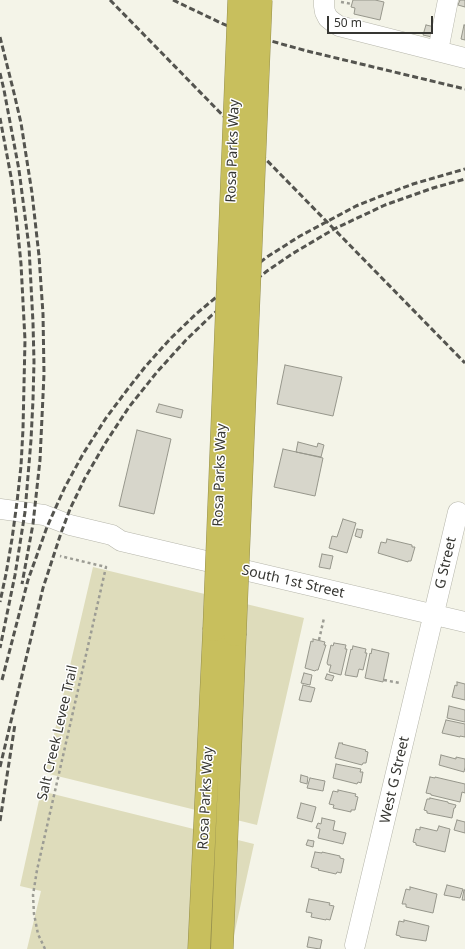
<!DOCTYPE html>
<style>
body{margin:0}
#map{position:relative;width:465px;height:949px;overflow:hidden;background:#f4f4e8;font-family:"Noto Sans",sans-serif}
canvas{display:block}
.scale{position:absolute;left:327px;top:16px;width:106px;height:18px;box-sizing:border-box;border:2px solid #363632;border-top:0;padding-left:5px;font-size:12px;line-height:14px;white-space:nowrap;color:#363632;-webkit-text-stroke:3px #fff;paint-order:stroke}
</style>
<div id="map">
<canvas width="465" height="949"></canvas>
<div class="scale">50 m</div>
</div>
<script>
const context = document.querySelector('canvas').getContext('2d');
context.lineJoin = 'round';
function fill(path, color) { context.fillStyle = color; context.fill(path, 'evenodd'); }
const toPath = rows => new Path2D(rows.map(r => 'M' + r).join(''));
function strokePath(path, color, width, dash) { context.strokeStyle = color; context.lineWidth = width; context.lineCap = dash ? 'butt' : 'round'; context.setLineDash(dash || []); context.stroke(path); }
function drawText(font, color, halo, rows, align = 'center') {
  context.font = font + ' "Noto Sans",sans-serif'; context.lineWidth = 3; context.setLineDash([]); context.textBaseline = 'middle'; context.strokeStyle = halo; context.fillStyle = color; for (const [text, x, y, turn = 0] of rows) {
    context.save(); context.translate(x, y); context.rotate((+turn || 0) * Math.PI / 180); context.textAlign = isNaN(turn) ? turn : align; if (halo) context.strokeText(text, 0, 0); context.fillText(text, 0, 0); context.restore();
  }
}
fill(toPath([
 [93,567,304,618,257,825,45,773],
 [41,791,254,844,231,949,27,949,41,891,20,886]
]), '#dedcbb');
const building = toPath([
 [353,0,375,0,384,2,380,20,354,14,355,8,351,7,353,0],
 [460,0,465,0,465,7,458,5,460,0],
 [426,25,435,27,432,37,423,35,426,25],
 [464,25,465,25,465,40,461,39,464,25],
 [285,365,342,377,333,416,277,404,285,365],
 [159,404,183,410,181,418,156,412,159,404],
 [137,430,171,439,154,514,119,506,137,430],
 [298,442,317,447,318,443,324,445,321,457,296,452,298,442],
 [283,449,323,458,315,496,274,487,283,449],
 [343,519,356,523,347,553,329,548,332,536,337,537,343,519],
 [357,529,363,530,361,538,355,536,357,529],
 [387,539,412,545,412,547,415,547,411,561,408,561,408,562,378,553,381,542,386,543,387,539],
 [322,554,333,556,330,569,319,567,322,554],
 [313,639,325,642,324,645,326,645,318,670,316,670,315,671,305,668,311,641,313,642,313,639],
 [334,643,346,645,345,649,347,649,341,675,329,672,331,665,328,665,327,663,331,645,333,646,334,643],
 [353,646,366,649,365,653,367,653,363,670,359,669,357,677,345,675,351,649,352,650,353,646],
 [372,649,389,653,383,682,365,678,370,653,371,654,372,649],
 [304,673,312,675,310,685,301,683,304,673],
 [327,674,334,676,332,681,325,679,327,674],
 [457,682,465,684,465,700,452,697,455,685,457,686,457,682],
 [303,685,315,688,311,702,299,700,303,685],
 [449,706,465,710,465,722,447,718,449,706],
 [446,720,465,724,465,737,460,736,460,737,442,733,446,720],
 [339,743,343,743,342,744,366,750,365,751,368,752,366,763,363,763,362,765,335,758,339,743],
 [441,755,456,759,456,757,465,759,465,767,464,772,439,765,441,755],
 [336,764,361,769,360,772,363,772,361,783,358,782,357,784,333,778,336,764],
 [301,775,308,777,307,784,300,782,301,775],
 [430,777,435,778,435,777,465,784,465,793,462,792,460,802,431,795,431,794,426,793,430,777],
 [310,778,325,781,323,791,307,788,310,778],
 [338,790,356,794,355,796,358,797,355,810,351,810,351,812,333,808,334,805,329,804,333,791,338,792,338,790],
 [430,798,448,802,448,803,456,805,455,808,454,808,452,818,427,813,427,811,424,810,427,799,430,799,430,798],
 [301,803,316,807,312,822,297,818,301,803],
 [322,818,335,821,333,830,346,833,343,844,318,838,320,829,316,828,318,823,321,824,322,818],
 [457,820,465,822,465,833,454,830,457,820],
 [439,826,450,829,445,852,416,845,416,843,413,842,416,829,420,830,420,827,437,831,439,826],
 [308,840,314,841,313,847,306,845,308,840],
 [315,852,322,853,322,852,340,856,340,858,344,859,341,873,337,872,336,874,318,870,319,869,311,867,315,852],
 [447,885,463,889,460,898,444,895,447,885],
 [410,887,437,894,433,913,406,907,406,904,402,904,406,889,410,890,410,887],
 [464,890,465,890,465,900,462,900,464,890],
 [309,899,330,903,329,905,334,906,330,920,326,919,326,920,311,917,312,913,306,912,309,899],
 [404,920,429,926,426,941,400,937,400,936,396,935,399,921,404,922,404,920],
 [309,937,322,940,320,949,307,947,309,937]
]);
fill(building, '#d7d6cb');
strokePath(building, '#96968b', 1);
const minor = toPath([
 [324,0,324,6,325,12,328,18,333,22,339,26,465,58],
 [438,51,448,0],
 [0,509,44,515,70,525,112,535,121,541,465,622],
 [355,945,458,512]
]);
const highway = toPath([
 [199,949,214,630],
 [222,949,235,635]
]);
strokePath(minor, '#b6b6ab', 21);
strokePath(highway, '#958f4e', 23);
strokePath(toPath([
 [341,2,352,4],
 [319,640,324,618],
 [384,680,400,683],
 [45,949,38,934,34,914,33,895,37,870,106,567,60,556]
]), '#9c9c94', 2.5, [3, 3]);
strokePath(minor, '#fff', 20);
strokePath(highway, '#c8bf5d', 22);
strokePath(toPath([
 [110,0,465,363],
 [173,0,221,23,253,36,307,51,465,89],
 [0,37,14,93,21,123,32,193,39,256,43,314,44,374,40,460,33,524,22,584],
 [0,73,4,90,19,170,29,247,33,323,34,362,33,400,31,440,25,512,15,575,0,648],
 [0,118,12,182,17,223,21,264,25,340,23,429,21,466,17,502,12,539,6,574,0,602],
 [2,680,28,580,47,527,65,487,83,454,106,418,127,390,145,367,170,339,196,314,232,284,267,257,300,236,356,206,381,196,413,184,465,169],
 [0,767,43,588,61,533,70,509,85,478,106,442,129,407,157,372,186,340,212,315,267,271,292,254,334,229,385,205,433,188,465,179],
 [0,821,15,724]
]), '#54544f', 3, [6, 3]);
const highwayBridge = toPath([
 [214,630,239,0],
 [235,635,261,0]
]);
strokePath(highwayBridge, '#958f4e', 23, []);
strokePath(highwayBridge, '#c8bf5d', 22);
drawText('14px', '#363632', '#fff', [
 ["Rosa Parks Way",233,151,-88],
 ["Rosa Parks Way",220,475,-88],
 ["G Street",446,563,-77],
 ["South 1st Street",293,582,13],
 ["Salt Creek Levee Trail",58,733,-77],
 ["West G Street",395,780,-77],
 ["Rosa Parks Way",206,798,-87]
]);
</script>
